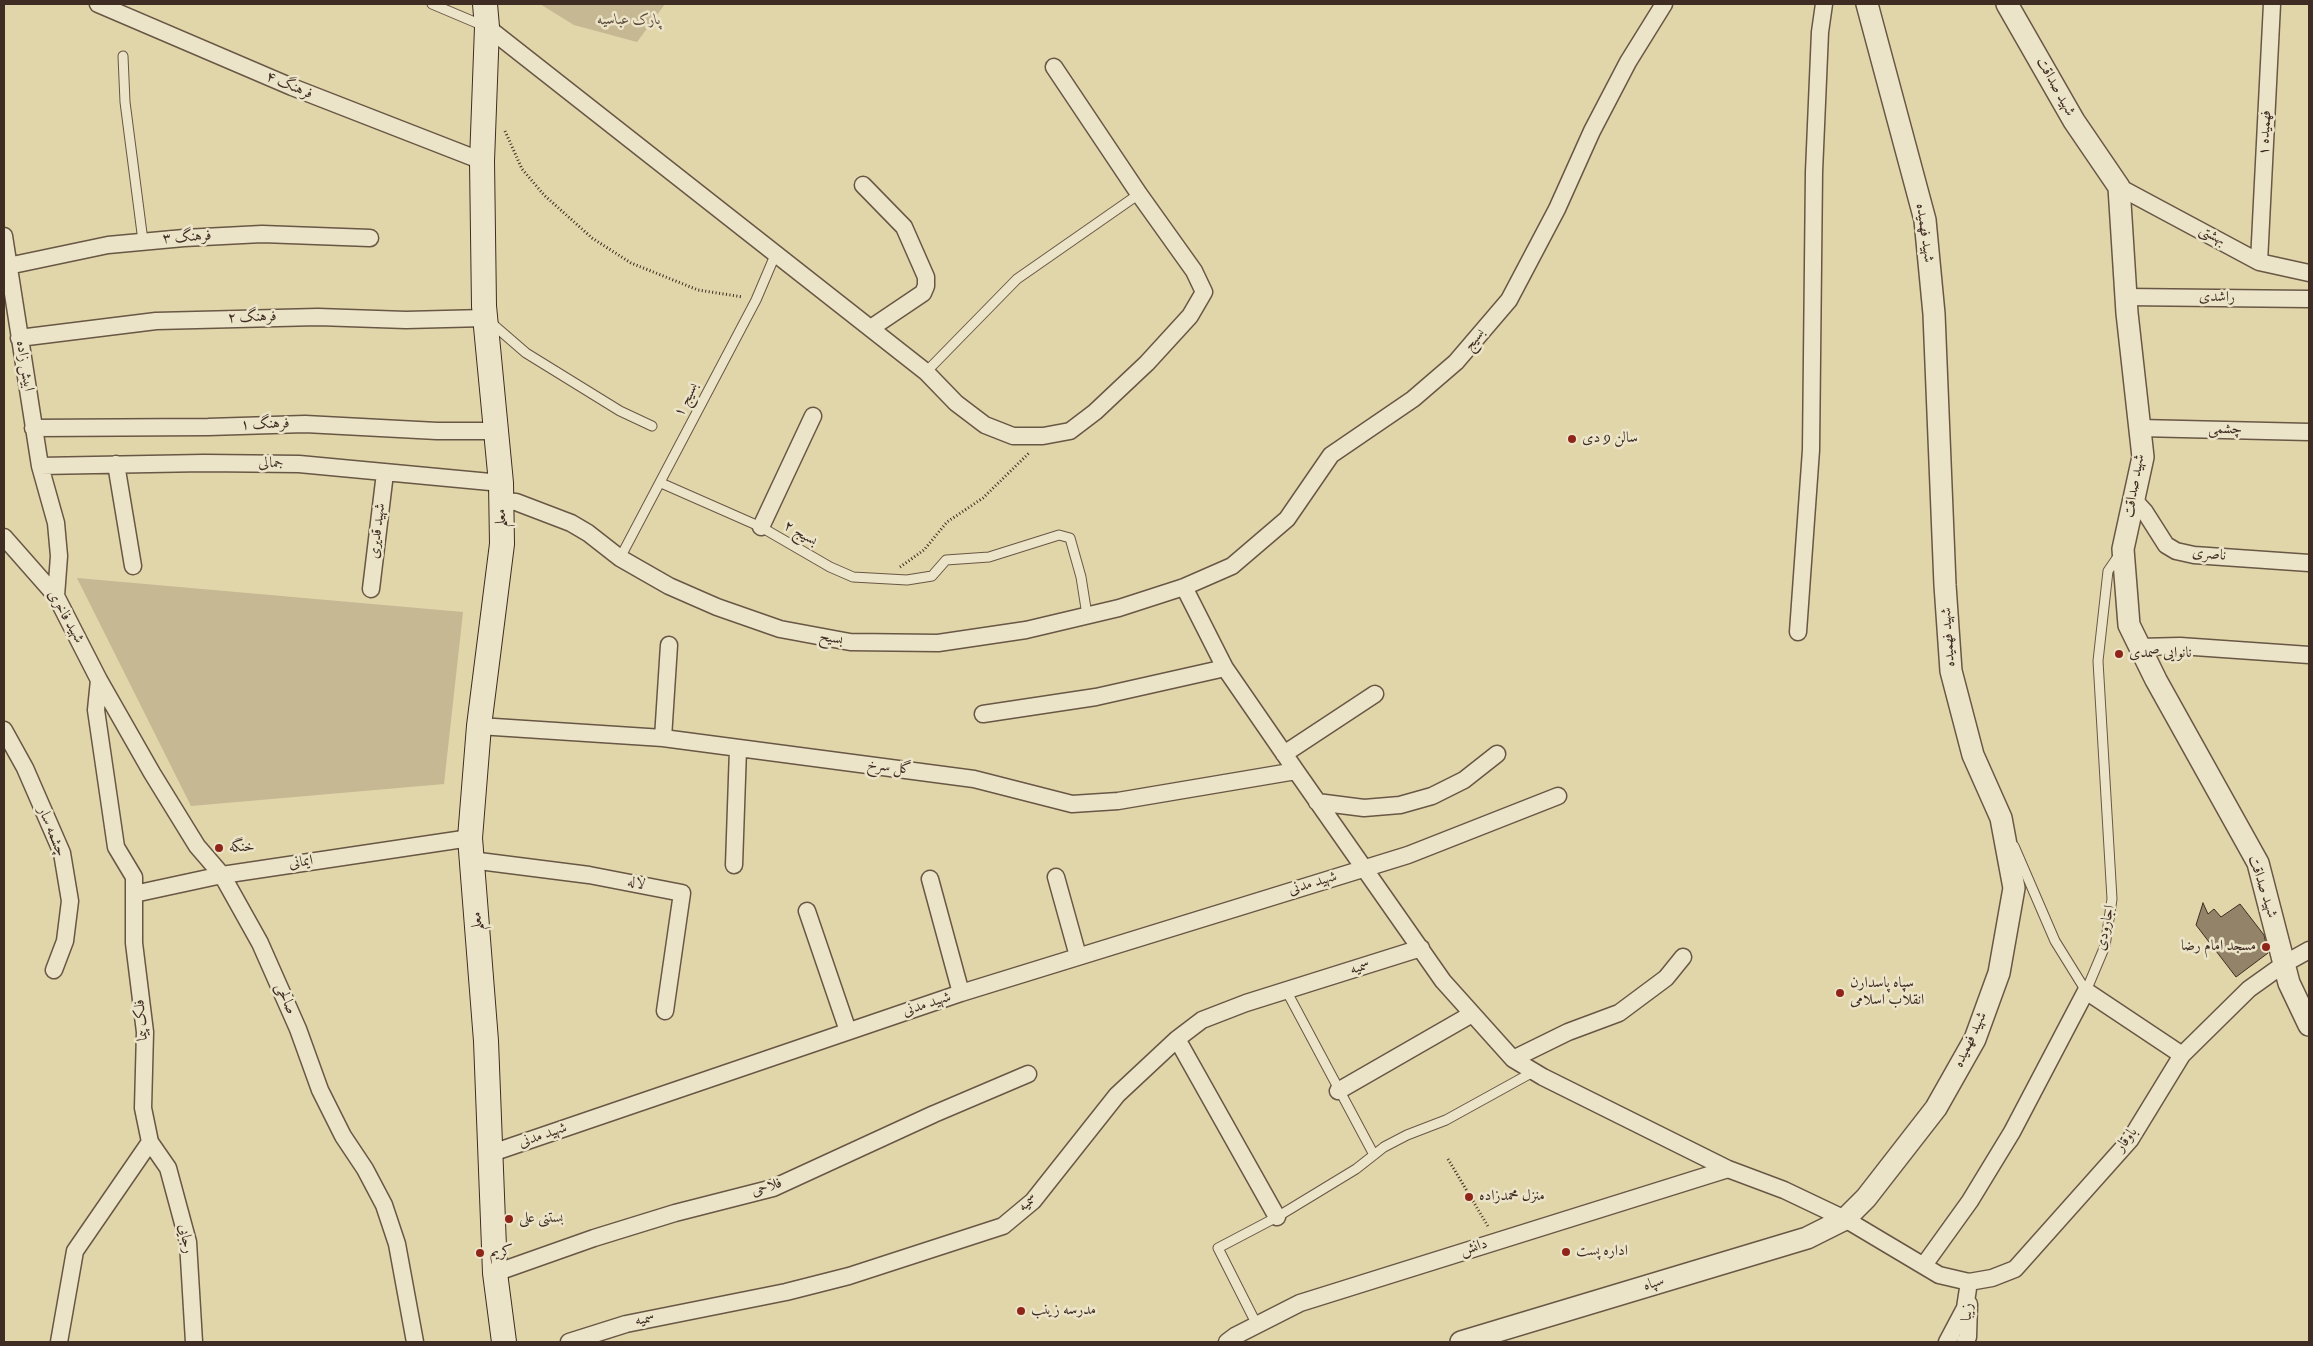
<!DOCTYPE html>
<meta charset="utf-8">
<style>
body{margin:0}
#map{position:relative;width:2313px;height:1346px;overflow:hidden;background:#e1d5aa;font-family:"IM FELL DW Pica",serif}
canvas{display:block}
.frame{position:absolute;inset:0;border:5px solid #3f2d23;pointer-events:none}
</style>
<div id="map">
<canvas width="2313" height="1346"></canvas>
<div class="frame"></div>
</div>
<script>
const context = document.querySelector('canvas').getContext('2d');
context.lineJoin = 'round';
function fill(path, color) { context.fillStyle = color; context.fill(path, 'evenodd'); }
const toPath = rows => new Path2D(rows.map(r => 'M' + r).join(''));
function strokePath(path, color, width, dash) { context.strokeStyle = color; context.lineWidth = width; context.lineCap = dash ? 'butt' : 'round'; context.setLineDash(dash || []); context.stroke(path); }
function drawText(font, color, halo, rows, align = 'center') {
  context.font = font + ' "IM FELL DW Pica",Amiri,serif'; context.lineWidth = 5; context.setLineDash([]); context.textBaseline = 'middle'; context.strokeStyle = halo; context.fillStyle = color; for (const [text, x, y, turn = 0] of rows) {
    context.save(); context.translate(x, y); context.rotate((+turn || 0) * Math.PI / 180); context.textAlign = isNaN(turn) ? turn : align; if (halo) context.strokeText(text, 0, 0); context.fillText(text, 0, 0); context.restore();
  }
}
fill(toPath([
 [540,4,665,4,637,42,574,25],
 [77,578,463,612,444,784,191,806]
]), '#c5b893');
const building = toPath([
 [2203,903,2208,914,2214,909,2221,917,2240,904,2264,935,2268,953,2236,977,2196,925,2203,903]
]);
fill(building, '#938469');
strokePath(building, '#3f2d23', 1);
const service = toPath([
 [432,4,484,26],
 [123,56,125,102,143,241],
 [489,321,526,353,620,411,652,426],
 [926,372,1017,279,1139,194],
 [661,483,761,527,830,567,853,577,907,580,932,576,946,560,989,557,1059,535,1070,538,1081,577,1087,615],
 [620,558,756,300,776,253],
 [2014,846,2055,941,2086,991],
 [2086,991,2105,946,2112,899,2098,661,2108,571,2119,555],
 [1287,992,1374,1155],
 [1257,1325,1218,1248,1277,1217,1356,1169,1384,1147,1407,1135,1446,1120,1533,1072]
]);
const minor = toPath([
 [98,4,292,87,482,161],
 [487,27,926,372,956,403,985,425,1013,436,1043,436,1070,431,1095,412,1147,363,1190,316,1204,292,1194,271,1139,194,1054,67],
 [863,185,904,227,926,277,926,286,923,293,871,328],
 [2119,187,2259,262,2309,273],
 [4,236,40,466,56,523,59,556,56,596],
 [2259,262,2272,4],
 [8,266,108,245,184,238,262,234,370,238],
 [2126,297,2309,299],
 [19,338,156,321,318,317,406,320,485,318],
 [33,428,208,427,305,424,437,431,496,431],
 [2140,428,2309,432],
 [116,464,133,566],
 [40,466,204,463,299,464,501,483],
 [2134,500,2145,512,2166,545,2176,551,2194,555,2309,563],
 [502,501,516,502,571,523,588,533,620,558,669,586,717,607,780,629,850,642,938,643,1026,630,1119,608,1184,587,1232,566,1287,519,1331,455,1413,399,1456,362,1509,300,1557,209,1592,131,1628,62,1664,4],
 [761,527,813,416],
 [4,537,56,596,99,680,152,773,197,846,222,875,260,943,298,1029,320,1090,343,1136,365,1169,384,1205,397,1244,415,1342],
 [1184,587,1225,668,1296,771,1443,981,1513,1059,1543,1077,1728,1169,1784,1190,1845,1219,1939,1275,1969,1282,1992,1278,2015,1269,2130,1140,2182,1055,2249,989,2284,964,2309,950],
 [371,589,385,473],
 [1798,632,1811,450,1814,172,1820,32,1824,4],
 [2139,647,2180,646,2309,655],
 [983,714,1096,697,1225,668],
 [479,726,663,738,974,779,1072,804,1118,801,1296,771],
 [4,730,25,768,62,853,70,901,65,941,54,970],
 [663,738,669,645],
 [1284,754,1375,694],
 [1317,802,1364,808,1400,805,1432,796,1464,780,1497,754],
 [471,860,589,875,682,893,665,1011],
 [734,865,738,749],
 [1056,877,1078,956],
 [930,879,961,993],
 [134,894,222,875,470,838],
 [807,911,848,1031],
 [1177,1039,1277,1217],
 [1513,1059,1568,1032,1619,1013,1666,978,1683,957],
 [1338,1091,1472,1014],
 [150,1142,168,1168,188,1242,194,1342],
 [492,1153,961,993,1408,855,1558,796],
 [1924,1265,1970,1201,2012,1132,2086,991,2182,1055],
 [495,1273,594,1238,675,1213,773,1188,934,1114,1028,1074],
 [59,1342,75,1251,150,1142,143,1108,145,1032,134,943,134,877,116,847,96,710,99,680],
 [569,1342,626,1324,786,1292,849,1276,1003,1226,1033,1201,1117,1095,1177,1039,1202,1020,1246,1003,1421,948],
 [1227,1342,1235,1336,1300,1303,1728,1169],
 [1947,1342,1965,1308,1969,1282],
 [1965,1342,1968,1337,1969,1304]
]);
const tertiary = toPath([
 [2007,4,2074,121,2119,187,2127,313,2143,457,2123,549,2129,625,2156,680,2258,863,2289,983,2309,1025],
 [1461,1342,1807,1238,1845,1219,1866,1198,1936,1108,1975,1039,1999,973,2014,888,2001,818,1973,755,1951,671,1945,585,1934,314,1925,220,1867,4]
]);
const secondary = toPath([
 [485,4,487,27,482,161,484,306,501,483,502,544,479,726,470,838,486,1041,495,1273,504,1342]
]);
strokePath(service, '#685745', 11);
strokePath(minor, '#685745', 19);
strokePath(tertiary, '#685745', 24);
strokePath(secondary, '#3f2d23', 26);
strokePath(toPath([
 [505,131,522,169,544,195,592,238,631,263,698,290,743,297],
 [900,567,924,550,947,522,983,498,1029,453],
 [1448,1159,1489,1228]
]), '#3f2d23', 3, [1, 2.5]);
strokePath(service, '#ece4c8', 9);
strokePath(minor, '#ece4c8', 16);
strokePath(tertiary, '#ece4c8', 21);
strokePath(secondary, '#ece4c8', 24);
for (const [x, y, r, color] of [
 [1572,439,5,"#8f2418"],
 [2119,654,5,"#8f2418"],
 [219,848,5,"#8f2418"],
 [2266,947,5,"#8f2418"],
 [1840,993,5,"#8f2418"],
 [1469,1197,5,"#8f2418"],
 [509,1219,5,"#8f2418"],
 [1566,1252,5,"#8f2418"],
 [480,1253,5,"#8f2418"],
 [1021,1311,5,"#8f2418"]
]) { const dot = new Path2D(); dot.arc(x, y, r, 0, 2 * Math.PI); context.fillStyle = color; context.fill(dot); strokePath(dot, '#ece4c8', 2); }
drawText('italic 15px', '#5a4939', '#ece4c8', [
 ["پارک عباسیه",629,21]
]);
drawText('15px', '#3f2d23', '#ece4c8', [
 ["فرهنگ ۴",289,86,23],
 ["شهید صداقت",2055,87,61],
 ["فهمیده ۱",2266,133,-87],
 ["شهید فهمیده",1924,233,82],
 ["بهشتی",2212,236,28],
 ["فرهنگ ۳",187,238,-4],
 ["راشدی",2217,298,1],
 ["فرهنگ ۲",252,318,-2],
 ["بسیج",1475,340,-50],
 ["ابیش زاده",24,366,81],
 ["بسیج ۱",687,400,-63],
 ["فرهنگ ۱",265,425,-2],
 ["چشمی",2225,430,1],
 ["جمالی",271,464,1],
 ["شهید صداقت",2135,486,-80],
 ["معلم",502,518,-91],
 ["شهید قدیری",378,531,-83],
 ["بسیج ۲",800,534,30],
 ["ناصری",2209,555,6],
 ["شهید فاخری",65,617,60],
 ["شهید فهمیده",1949,637,-94],
 ["بسیح",831,639,11],
 ["گل سرخ",889,768,7],
 ["چشمه سار",51,832,68],
 ["ایمانی",301,863,-8],
 ["لاله",636,884,11],
 ["شهید مدنی",1313,884,-17],
 ["شهید صداقت",2262,887,72],
 ["معلم",478,921,-96],
 ["اجارودی",2106,928,-78],
 ["سمیه",1360,968,-18],
 ["صالحی",285,999,67],
 ["شهید مدنی",927,1005,-18],
 ["فلک پیما",142,1020,-95],
 ["شهید فهمیده",1971,1040,-65],
 ["شهید مدنی",543,1136,-19],
 ["باوقار",2127,1140,-53],
 ["فلاحی",767,1188,-17],
 ["سمیه",1028,1203,-44],
 ["رجایی",185,1239,79],
 ["دانش",1474,1248,-17],
 ["سپاه",1654,1284,-17],
 ["زیبا",1968,1312,-88],
 ["سمیه",645,1320,-11]
]);
drawText('15px', '#3f2d23', '#ece4c8', [
 ["سالن 9 دی",1582,439],
 ["نانوایی صمدی",2129,654],
 ["خنگه",229,848],
 ["مسجد امام رضا",2256,947,"right"],
 ["سپاه پاسدارن",1850,984],
 ["انقلاب اسلامی",1850,1001],
 ["منزل محمدزاده",1479,1197],
 ["بستنی علی",519,1219],
 ["اداره پست",1576,1252],
 ["کریم",490,1253],
 ["مدرسه زینب",1031,1311]
], 'left');
</script>
